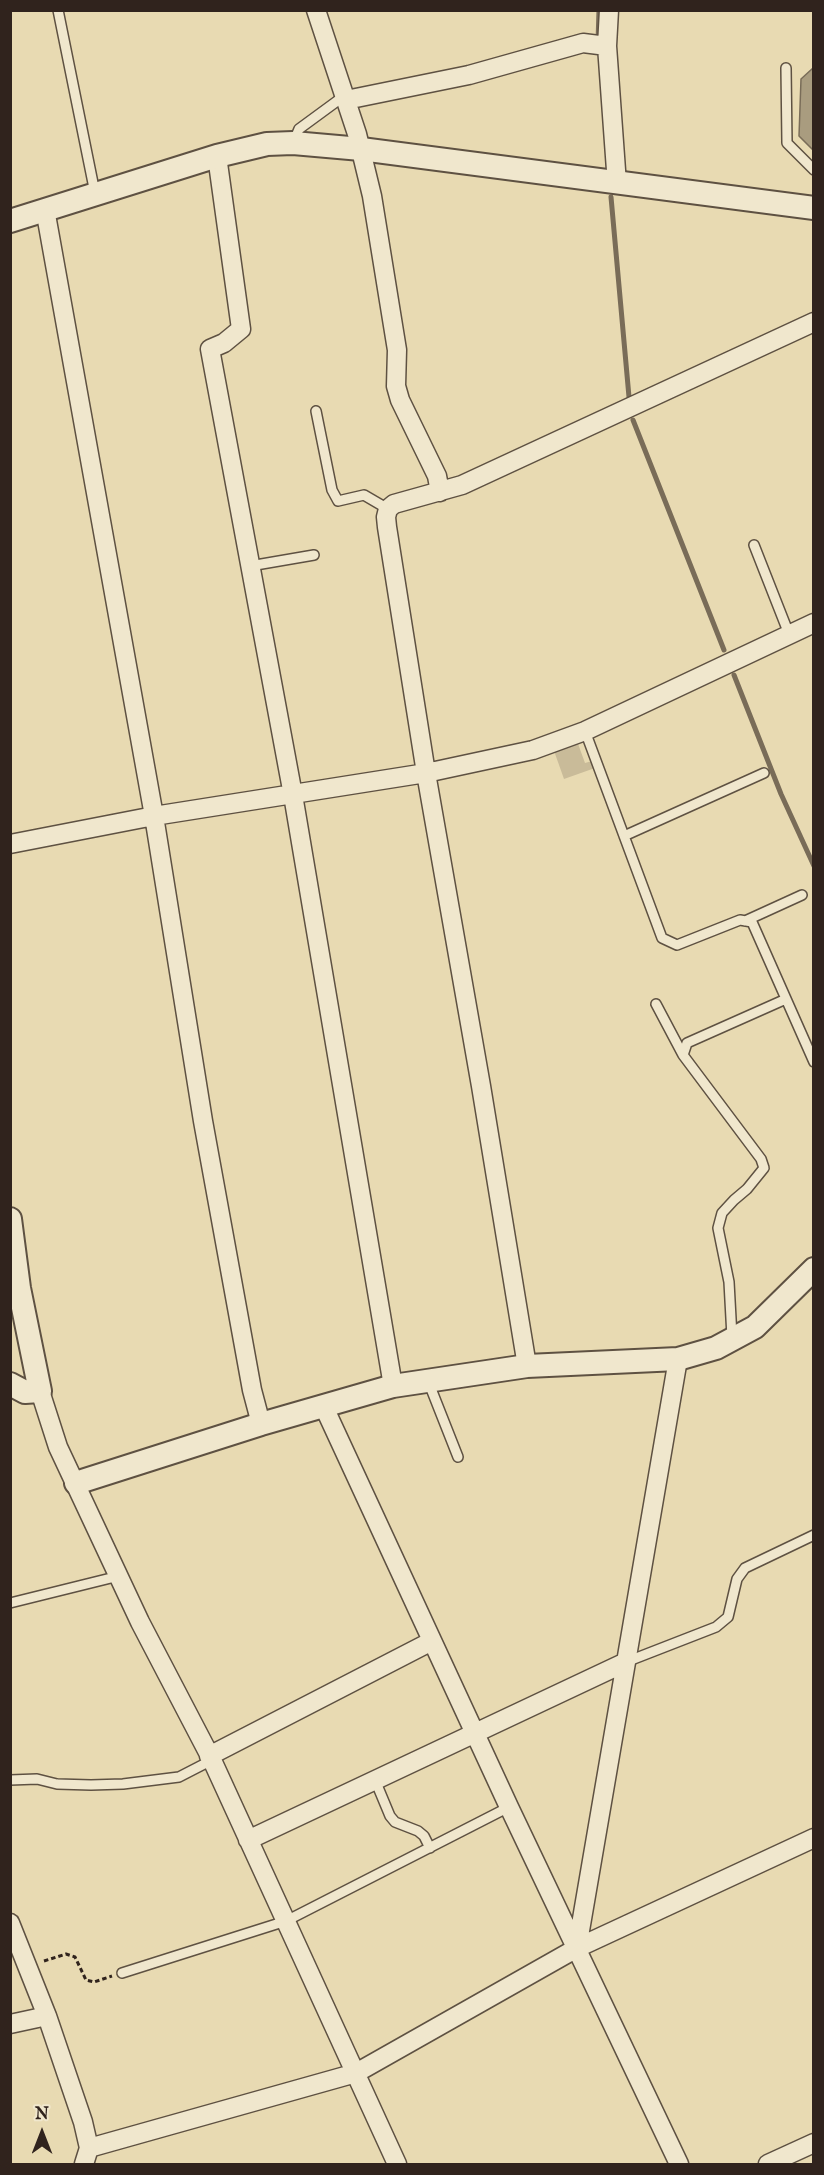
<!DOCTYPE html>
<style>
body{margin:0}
#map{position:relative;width:824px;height:2175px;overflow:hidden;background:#e8dab2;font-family:"IM FELL English",serif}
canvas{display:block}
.frame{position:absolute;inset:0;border:12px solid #30231d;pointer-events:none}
.north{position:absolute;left:12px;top:2103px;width:60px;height:60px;-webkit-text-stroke:4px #f0e7cd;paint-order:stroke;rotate:0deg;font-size:16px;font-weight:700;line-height:24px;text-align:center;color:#30231d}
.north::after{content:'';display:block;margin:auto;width:21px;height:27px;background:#30231d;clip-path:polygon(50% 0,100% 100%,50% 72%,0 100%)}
</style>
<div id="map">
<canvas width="824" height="2175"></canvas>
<div class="frame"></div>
<div class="north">N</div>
</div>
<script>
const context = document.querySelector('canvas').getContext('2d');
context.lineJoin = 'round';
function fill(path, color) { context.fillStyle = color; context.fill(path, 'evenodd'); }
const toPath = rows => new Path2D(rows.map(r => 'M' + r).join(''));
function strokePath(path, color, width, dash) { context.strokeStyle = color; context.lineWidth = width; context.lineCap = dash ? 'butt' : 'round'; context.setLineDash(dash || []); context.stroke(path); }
fill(toPath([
 [577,741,585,763,592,761,595,768,564,779,553,748]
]), '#c9bb99');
const water = toPath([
 [813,68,813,150,799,136,801,79,813,68]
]);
fill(water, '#a99c7f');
strokePath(water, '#796c58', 1.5);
strokePath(toPath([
 [598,42,599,10],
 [611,197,629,397],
 [633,420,724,650],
 [734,675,781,794,814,866]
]), '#796c58', 5);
const service = toPath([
 [58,10,95,193],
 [786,68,787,143,814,170],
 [294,141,299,129,344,96],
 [316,411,332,490,338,501,364,495,388,509],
 [754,545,789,634],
 [250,566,314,555],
 [585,731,662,938,677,945,740,920,752,922,814,1062],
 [624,836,764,773],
 [745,921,802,895],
 [656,1004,683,1055],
 [732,1337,729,1282,718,1228,722,1213,734,1200,747,1189,764,1168,761,1159,683,1055,687,1043,786,999],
 [428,1381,458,1457],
 [10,1603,119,1576],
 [626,1662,716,1627,728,1617,737,1579,745,1568,814,1535],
 [10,1780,37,1779,57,1784,91,1785,123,1784,179,1777,212,1760],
 [375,1780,390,1816,395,1822,418,1831,424,1836,430,1848],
 [122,1973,286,1921,509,1807]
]);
const minor = toPath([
 [316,10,357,134,372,196,397,350,396,386,400,400,437,476,440,492],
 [609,10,607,46,617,184],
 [346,100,469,75,583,43,607,46],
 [217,156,241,329,224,343,210,349,293,795,393,1386],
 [45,209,154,816,203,1121,252,1390,261,1424],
 [10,844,154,816,426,773,533,750,585,731,814,623],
 [527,1366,481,1086,426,773,387,527,386,517,388,509,394,504,462,485,814,322],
 [40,1391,58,1447,140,1622,212,1760,397,2164],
 [324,1407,509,1807,679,2164],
 [209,1756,432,1641],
 [248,1840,626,1662],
 [10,1923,47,2016,83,2122,89,2148,84,2164],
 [577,1948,678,1359],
 [10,2024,47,2016],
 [89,2148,356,2073,577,1948,814,1838],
 [768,2164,814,2143]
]);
const tertiary = toPath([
 [10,221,217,156,267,144,293,143,361,149,814,208],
 [10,1219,19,1288,40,1391,25,1392,10,1384],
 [76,1483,261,1424,393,1386,527,1366,678,1359,716,1348,755,1327,814,1269]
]);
strokePath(service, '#5e5142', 12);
strokePath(minor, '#5e5142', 21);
strokePath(tertiary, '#5e5142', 26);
strokePath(toPath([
 [813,16,814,16],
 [44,1961,66,1954,75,1957,86,1980,94,1982,112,1976]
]), '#30231d', 3, [4.5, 3]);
strokePath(service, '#f0e7cd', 9);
strokePath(minor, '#f0e7cd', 18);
strokePath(tertiary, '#f0e7cd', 22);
</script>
